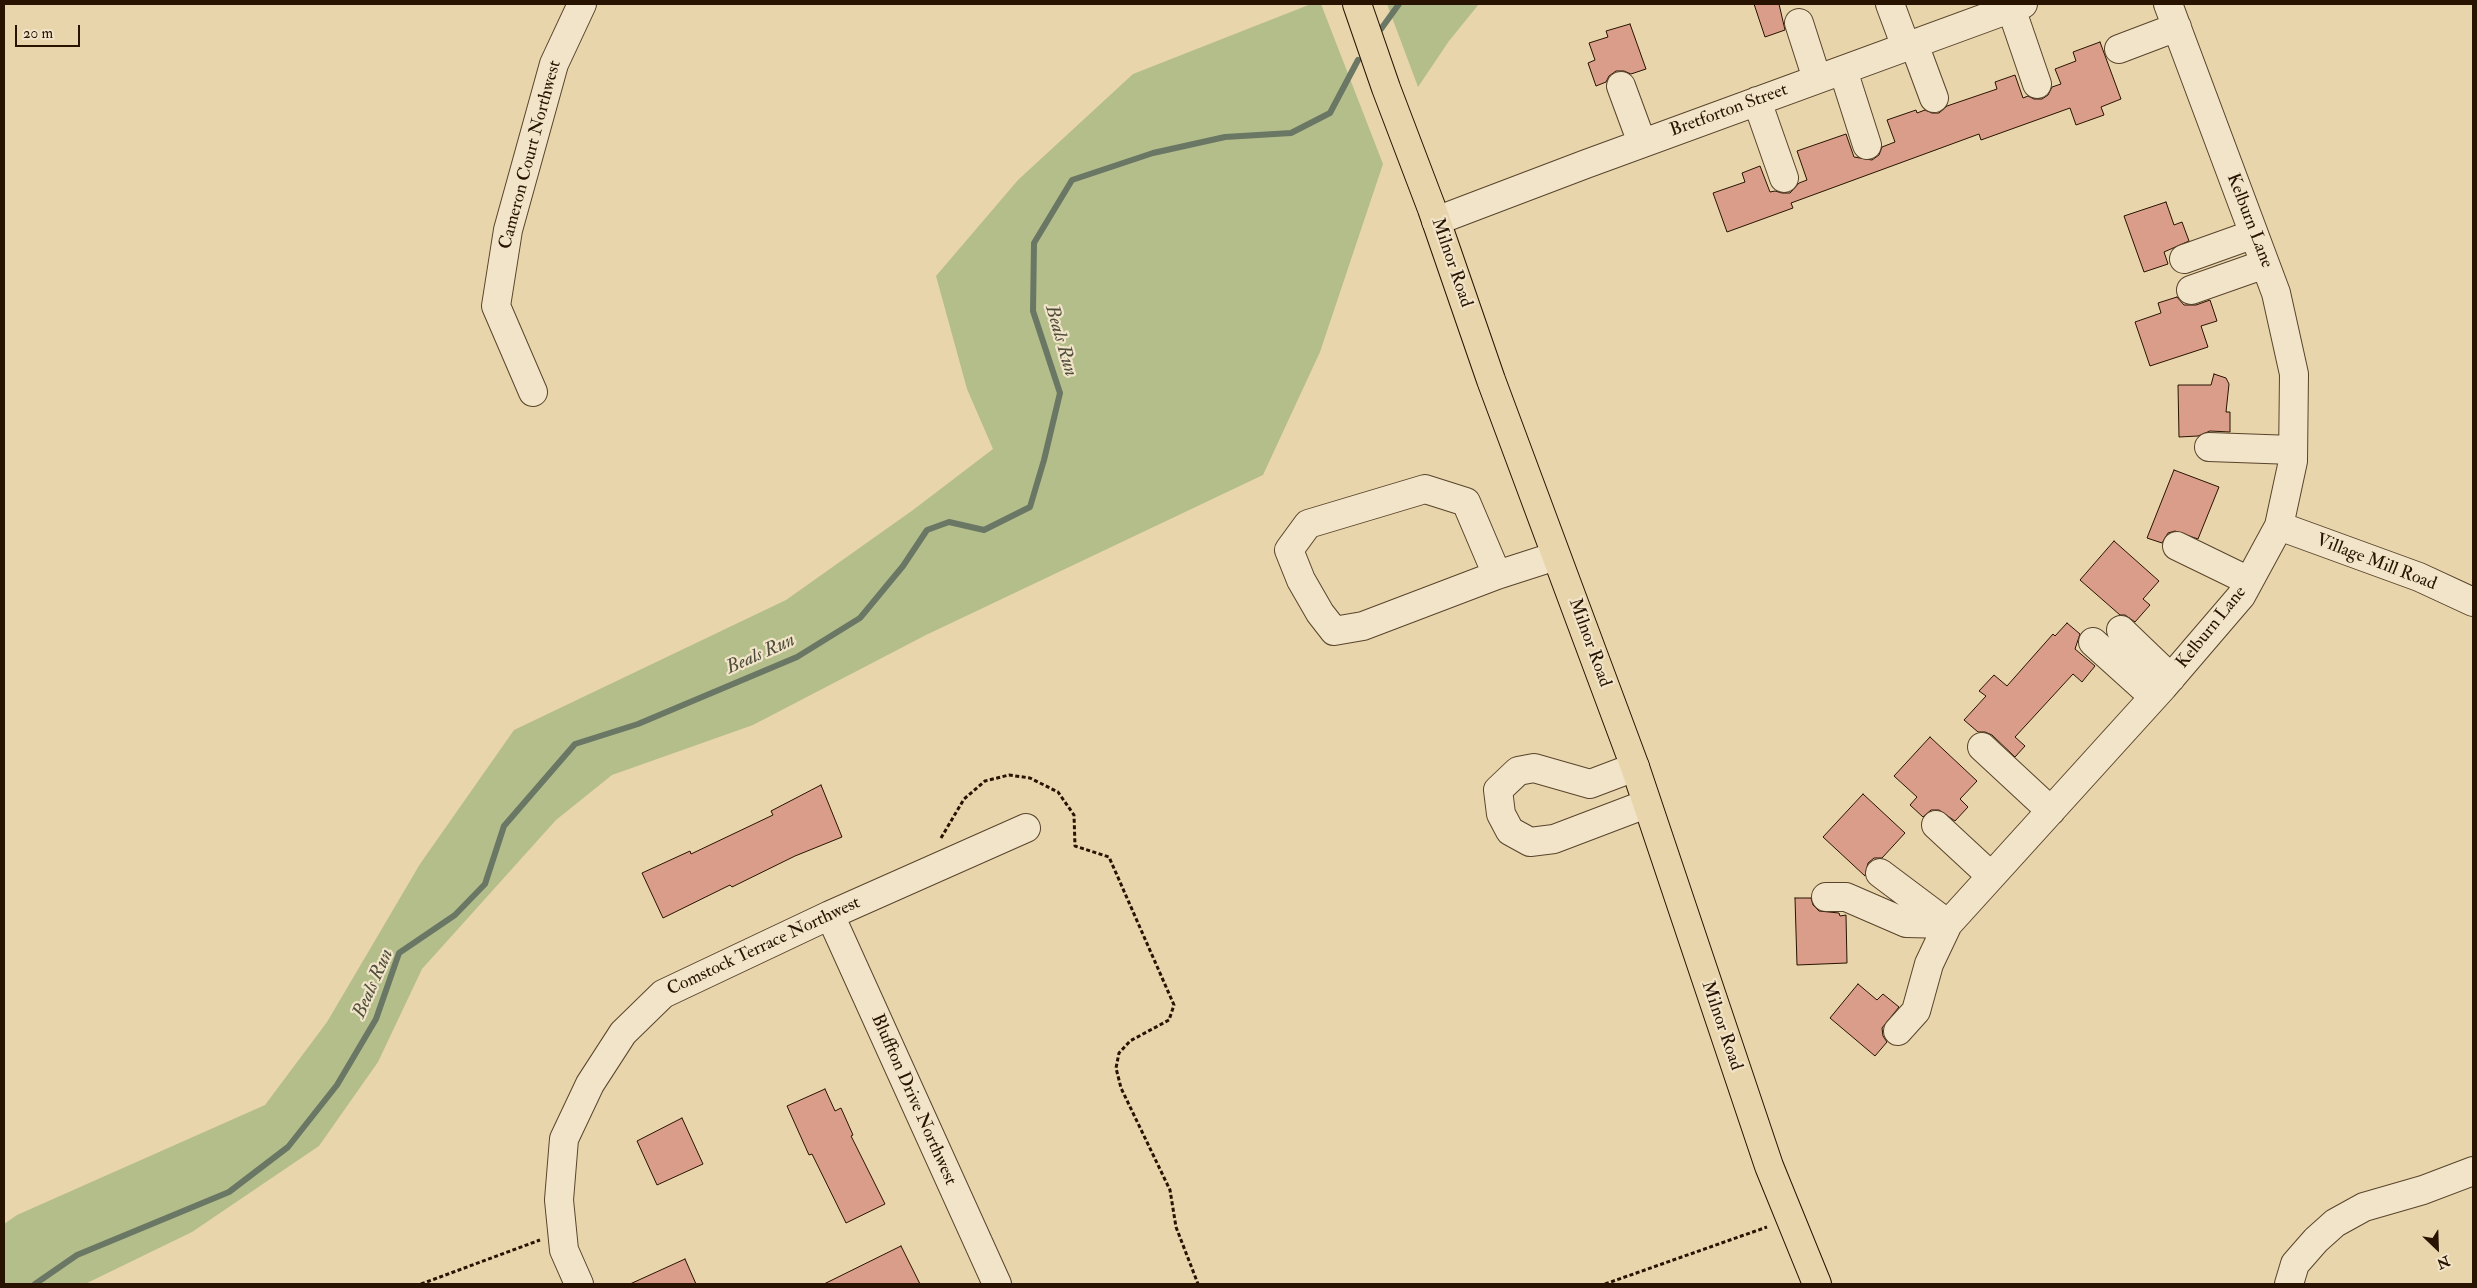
<!DOCTYPE html>
<style>
body{margin:0}
#map{position:relative;width:2477px;height:1288px;overflow:hidden;background:#e9d5ab;font-family:"IM FELL Double Pica",serif}
canvas{display:block}
.frame{position:absolute;inset:0;border:5px solid #271300;pointer-events:none}
.north{position:absolute;left:2412px;top:1223px;width:50px;height:50px;-webkit-text-stroke:4px #f1e4c8;paint-order:stroke;rotate:156deg;font-size:14px;font-weight:700;line-height:20px;text-align:center;color:#271300}
.north::after{content:'';display:block;margin:auto;width:18px;height:22px;background:#271300;clip-path:polygon(50% 0,100% 100%,50% 72%,0 100%)}
.scale{position:absolute;left:15px;top:25px;width:65px;height:22px;box-sizing:border-box;border:2px solid #271300;border-top:0;padding-left:6px;font-size:15px;line-height:18px;white-space:nowrap;color:#271300;-webkit-text-stroke:4px #f1e4c8;paint-order:stroke}
</style>
<div id="map">
<canvas width="2477" height="1288"></canvas>
<div class="frame"></div>
<div class="north">N</div>
<div class="scale">20 m</div>
</div>
<script>
const context = document.querySelector('canvas').getContext('2d');
context.lineJoin = 'round';
function fill(path, color) { context.fillStyle = color; context.fill(path, 'evenodd'); }
const toPath = rows => new Path2D(rows.map(r => 'M' + r).join(''));
function strokePath(path, color, width, dash) { context.strokeStyle = color; context.lineWidth = width; context.lineCap = dash ? 'butt' : 'round'; context.setLineDash(dash || []); context.stroke(path); }
function drawText(font, color, halo, rows, align = 'center') {
  context.font = font + ' "IM FELL Double Pica",serif'; context.lineWidth = 4.5; context.setLineDash([]); context.textBaseline = 'middle'; context.strokeStyle = halo; context.fillStyle = color; for (const [text, x, y, turn = 0] of rows) {
    context.save(); context.translate(x, y); context.rotate((+turn || 0) * Math.PI / 180); context.textAlign = isNaN(turn) ? turn : align; if (halo) context.strokeText(text, 0, 0); context.fillText(text, 0, 0); context.restore();
  }
}
fill(toPath([
 [1311,4,1321,4,1383,164,1320,352,1263,475,926,635,753,725,612,775,556,820,422,969,378,1062,319,1146,192,1232,85,1284,4,1284,4,1224,17,1215,265,1105,327,1022,420,864,514,730,786,600,913,510,993,449,967,389,936,276,1018,180,1133,74],
 [1387,4,1479,4,1449,41,1418,87]
]), '#b4be8b');
strokePath(toPath([
 [1381,29,1399,4],
 [35,1284,77,1255,229,1192,288,1147,337,1085,376,1019,399,953,455,915,485,884,504,826,575,744,638,724,797,657,860,618,903,566,927,530,949,522,984,530,1030,507,1044,460,1060,393,1033,311,1034,243,1072,180,1153,153,1225,137,1291,133,1330,113,1358,60]
]), '#6a7765', 6);
const building = toPath([
 [1754,4,1779,4,1785,30,1765,37,1754,4],
 [1630,24,1646,69,1631,74,1624,71,1616,71,1609,76,1606,82,1596,86,1588,63,1595,60,1589,43,1608,37,1606,31,1630,24],
 [2100,42,2121,99,2101,107,2104,115,2076,125,2070,108,1981,140,1979,134,1791,203,1793,208,1727,232,1713,193,1745,182,1742,173,1760,166,1770,192,1775,191,1782,193,1790,193,1799,183,1807,180,1797,151,1846,134,1854,157,1872,160,1879,155,1882,147,1895,142,1887,120,1916,110,1917,113,1925,110,1932,113,1939,113,1947,106,1997,89,1995,82,2015,75,2023,98,2028,96,2034,99,2042,99,2048,95,2052,87,2061,84,2055,69,2076,61,2073,52,2100,42],
 [2166,202,2174,225,2182,222,2189,241,2164,252,2168,264,2144,272,2124,216,2166,202],
 [2177,297,2184,305,2196,305,2210,300,2217,321,2201,326,2208,347,2150,366,2135,322,2161,313,2158,303,2177,297],
 [2214,374,2226,378,2229,384,2226,412,2230,412,2230,432,2210,431,2198,436,2179,437,2178,385,2211,385,2214,374],
 [2174,470,2219,487,2198,539,2175,531,2168,533,2162,543,2147,538,2174,470],
 [2114,541,2159,581,2143,599,2150,605,2135,622,2125,615,2120,615,2080,580,2114,541],
 [2067,623,2080,634,2075,649,2095,666,2082,682,2073,674,2015,737,2025,746,2015,757,1992,735,1985,732,1978,732,1964,720,1986,696,1979,691,1994,675,2007,686,2053,634,2055,636,2067,623],
 [1930,737,1977,781,1960,799,1968,807,1955,821,1939,810,1931,810,1923,817,1910,805,1917,797,1894,776,1930,737],
 [821,785,842,837,795,856,732,887,730,885,663,918,642,873,690,851,691,854,773,815,771,811,821,785],
 [1863,794,1905,833,1882,858,1874,858,1868,863,1865,876,1823,837,1863,794],
 [1795,898,1811,898,1813,905,1819,911,1839,913,1840,916,1846,915,1847,963,1797,965,1795,898],
 [1858,984,1877,1000,1883,994,1899,1007,1882,1028,1883,1036,1887,1042,1875,1056,1830,1018,1858,984],
 [825,1089,835,1111,841,1108,853,1135,851,1136,885,1204,846,1223,812,1154,809,1155,787,1106,825,1089],
 [682,1118,703,1164,657,1185,637,1141,682,1118],
 [901,1246,920,1284,824,1284,901,1246],
 [685,1259,696,1284,630,1284,685,1259]
]);
fill(building, '#da9d89');
strokePath(building, '#271300', 1);
const minor = toPath([
 [1890,4,1906,47],
 [2011,8,2037,84],
 [1799,23,1817,79],
 [1914,44,1934,98],
 [2119,49,2177,27],
 [1843,70,1867,145],
 [1621,86,1642,143],
 [1757,101,1784,178],
 [1436,221,1586,164,2023,4],
 [2184,259,2254,234],
 [2191,290,2265,264],
 [533,392,496,306,508,230,554,64,582,4],
 [2209,447,2293,450],
 [2279,526,2419,577,2473,602],
 [2177,546,2249,581],
 [1497,575,1466,502,1425,489,1308,524,1289,550,1301,580,1320,613,1334,631,1363,626,1497,575,1556,556],
 [2121,630,2171,678],
 [2093,642,2154,697],
 [1982,747,2051,811],
 [1635,767,1590,784,1534,768,1518,771,1498,790,1501,814,1510,831,1530,842,1554,839,1646,804],
 [1936,825,1991,876],
 [1880,873,1948,924],
 [1826,897,1846,897,1906,923,1948,924],
 [830,915,997,1284],
 [1898,1031,1916,1011,1929,964,1948,924,2163,687,2241,596,2279,526,2293,461,2294,374,2276,293,2168,4],
 [579,1284,564,1250,559,1200,564,1139,590,1084,623,1033,663,994,830,915,1026,828],
 [2289,1284,2295,1264,2316,1240,2335,1223,2364,1207,2423,1190,2473,1171]
]);
const major = toPath([
 [1357,4,1386,88,1432,209,1491,380,1635,767,1769,1166,1817,1284]
]);
strokePath(minor, '#58442b', 30);
strokePath(major, '#271300', 30);
strokePath(toPath([
 [941,838,964,799,985,781,1009,775,1030,778,1058,792,1074,815,1075,846,1109,857,1174,1005,1169,1020,1130,1041,1119,1053,1116,1068,1121,1088,1170,1190,1176,1227,1198,1284],
 [421,1284,540,1240],
 [1605,1284,1767,1227]
]), '#271300', 3, [4, 2.5]);
strokePath(minor, '#f1e4c8', 28);
strokePath(major, '#e9d5ab', 28);
drawText('18px', '#271300', '#f1e4c8', [
 ["Bretforton Street",1729,111,-20],
 ["Cameron Court Northwest",531,155,-75],
 ["Kelburn Lane",2249,221,69],
 ["Milnor Road",1451,263,71],
 ["Village Mill Road",2376,563,21],
 ["Kelburn Lane",2212,628,-51],
 ["Milnor Road",1589,643,70],
 ["Comstock Terrace Northwest",764,947,-25],
 ["Milnor Road",1721,1026,71],
 ["Bluffton Drive Northwest",913,1100,66]
]);
drawText('italic 19px', '#4e4d3b', '#f1e4c8', [
 ["Beals Run",1060,341,74],
 ["Beals Run",761,655,-24],
 ["Beals Run",374,984,-66]
]);
</script>
